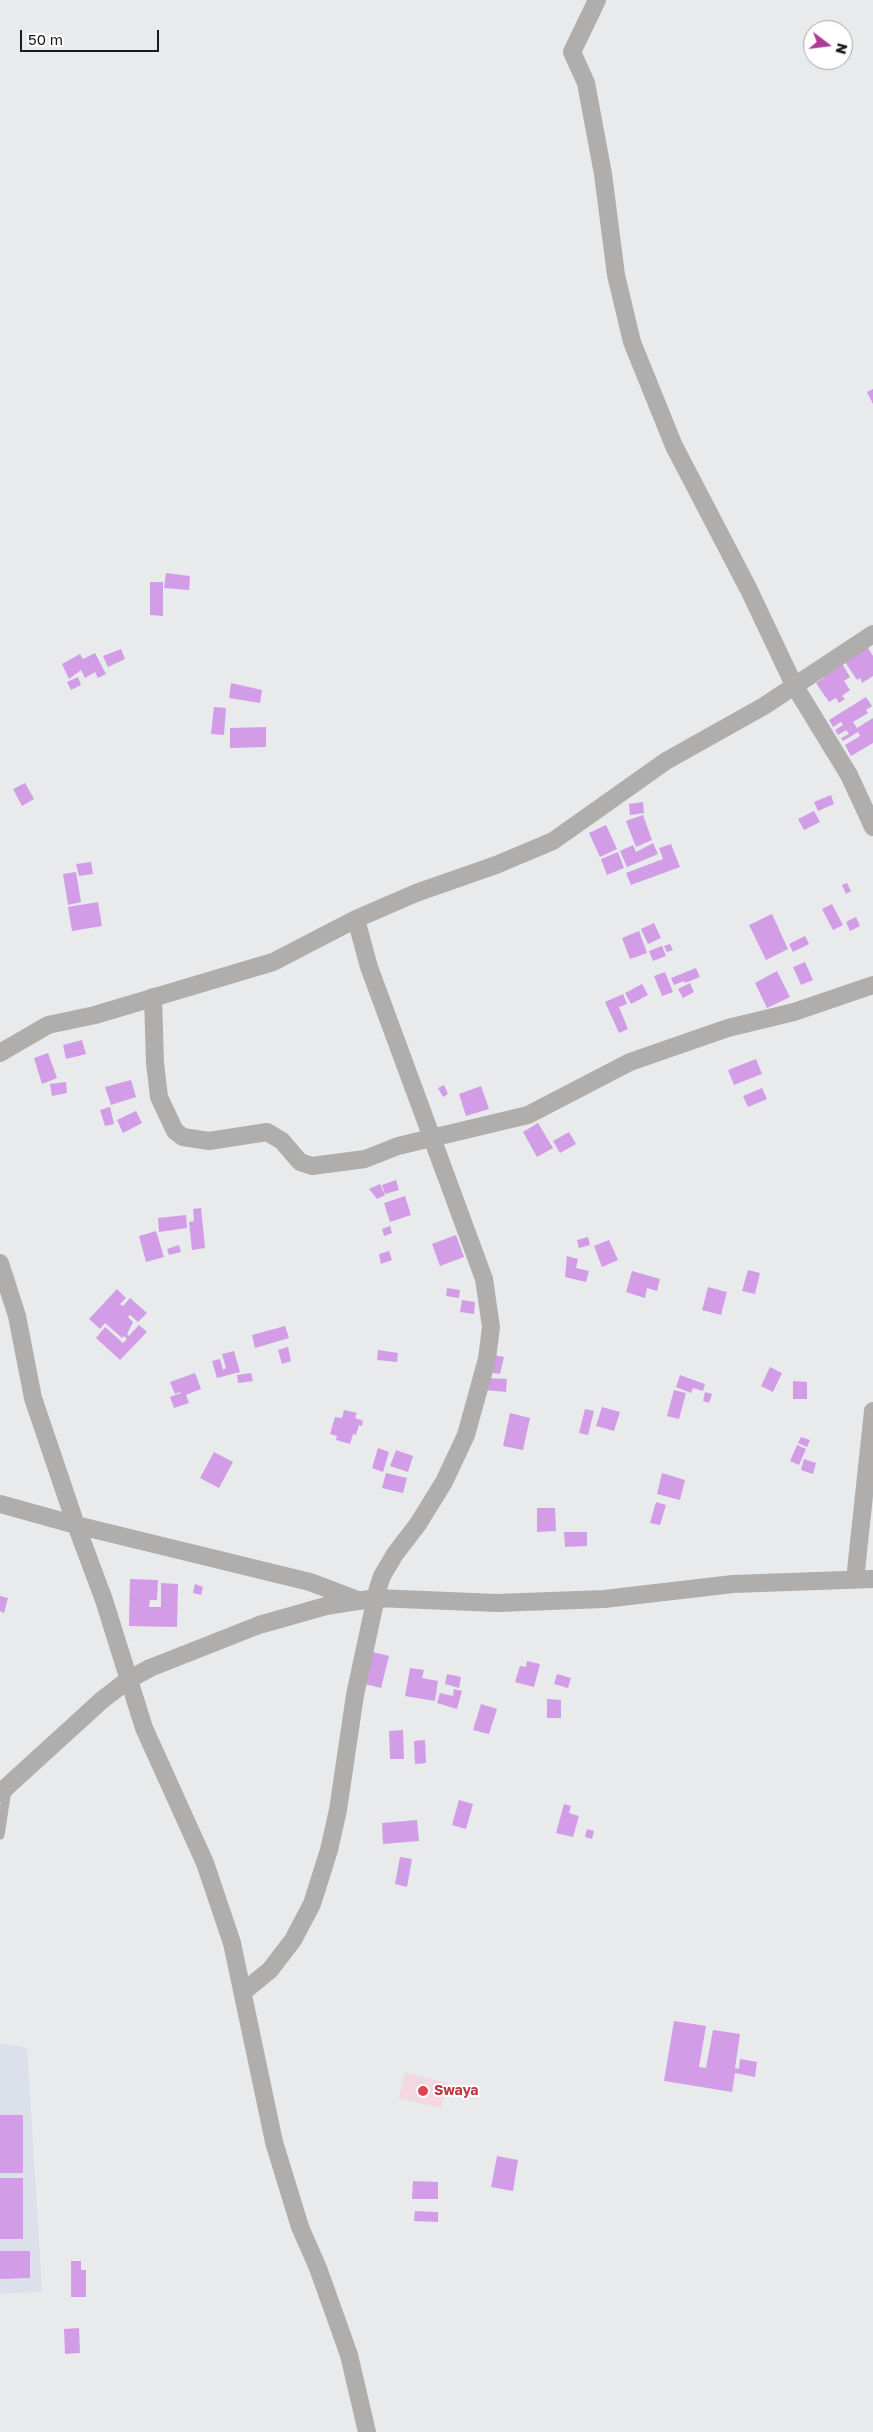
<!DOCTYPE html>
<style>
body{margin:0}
#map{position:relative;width:873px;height:2432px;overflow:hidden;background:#e8eaec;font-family:"Golos Text",sans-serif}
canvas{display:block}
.north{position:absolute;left:803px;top:20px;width:50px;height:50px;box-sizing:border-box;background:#fff;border:1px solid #a3a4a4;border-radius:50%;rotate:105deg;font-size:14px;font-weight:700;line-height:20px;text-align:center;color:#1a1b1c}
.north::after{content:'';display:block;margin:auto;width:18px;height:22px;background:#ac3b98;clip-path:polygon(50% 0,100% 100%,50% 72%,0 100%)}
.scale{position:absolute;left:20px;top:30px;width:139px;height:22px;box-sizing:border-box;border:2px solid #1a1b1c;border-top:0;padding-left:6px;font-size:15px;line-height:18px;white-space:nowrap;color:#1a1b1c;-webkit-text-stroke:4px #fff;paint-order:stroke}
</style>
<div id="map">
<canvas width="873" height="2432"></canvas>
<div class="north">N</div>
<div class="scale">50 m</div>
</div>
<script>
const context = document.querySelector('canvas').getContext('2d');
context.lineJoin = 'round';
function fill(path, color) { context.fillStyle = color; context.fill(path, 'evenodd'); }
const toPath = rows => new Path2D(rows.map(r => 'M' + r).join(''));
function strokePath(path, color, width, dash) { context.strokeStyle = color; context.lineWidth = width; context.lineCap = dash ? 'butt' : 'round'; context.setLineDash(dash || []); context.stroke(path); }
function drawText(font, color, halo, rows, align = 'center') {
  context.font = font + ' "Golos Text",sans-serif'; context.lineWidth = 4; context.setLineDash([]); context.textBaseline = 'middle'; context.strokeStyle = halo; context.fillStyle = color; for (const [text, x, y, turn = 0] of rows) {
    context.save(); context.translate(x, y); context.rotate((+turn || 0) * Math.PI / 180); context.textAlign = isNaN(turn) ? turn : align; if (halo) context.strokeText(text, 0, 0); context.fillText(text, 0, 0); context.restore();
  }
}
fill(toPath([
 [0,2044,27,2047,42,2292,0,2294]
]), '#dce0ea');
fill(toPath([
 [405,2073,447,2083,441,2108,399,2098]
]), '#f1d8e1');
fill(toPath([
 [873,389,873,404,867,392],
 [166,573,190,576,189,590,164,588],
 [150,582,163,582,163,616,150,615],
 [865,643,873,656,873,676,862,683,860,678,857,680,845,662],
 [121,649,125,659,108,667,103,656],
 [95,653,106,674,98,678,95,672,85,678,81,670,69,679,62,664,80,654,83,659],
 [840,660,850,677,844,681,850,690,842,696,845,699,839,703,836,698,829,702,816,683,825,677,822,671],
 [78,677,81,685,71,690,67,682],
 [231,683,262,690,260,703,229,698],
 [866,697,872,706,866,710,868,713,853,722,857,728,873,718,873,743,851,756,845,745,860,736,858,732,843,741,841,738,849,734,846,730,838,735,835,730,843,725,841,722,833,727,829,720],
 [214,707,226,708,224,735,211,734],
 [266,727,266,747,230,748,230,728],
 [25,783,34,799,22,806,13,789],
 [831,795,834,804,818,811,814,802],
 [643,802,644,813,630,815,629,804],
 [814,811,820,822,804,830,798,819],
 [643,815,652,840,636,847,626,821],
 [606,825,617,849,600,857,589,833],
 [653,843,658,854,627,867,620,851,633,845,636,852],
 [671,844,680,867,631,885,626,873,663,859,659,848],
 [618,852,624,868,607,875,601,859],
 [91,862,93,874,79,876,76,864],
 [76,872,81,902,68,905,63,874],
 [847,883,851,891,846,894,842,885],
 [98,902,102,926,72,931,68,907],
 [832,904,843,925,833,930,822,909],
 [772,914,788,949,766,960,749,925],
 [856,917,860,926,850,931,846,922],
 [654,923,661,938,648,944,641,929],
 [639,931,647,953,630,959,622,938],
 [805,936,809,944,793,952,789,944],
 [670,944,673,950,667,952,664,946],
 [662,946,666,956,653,961,649,951],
 [805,962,813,980,801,985,793,967],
 [696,968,700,977,685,983,684,981,674,985,671,978],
 [777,971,790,997,767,1008,755,983],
 [665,972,673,992,662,996,654,976],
 [690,983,694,992,683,998,678,989],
 [642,984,648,995,631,1004,625,993],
 [623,994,627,1004,619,1007,628,1029,619,1033,605,1002],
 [82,1040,86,1054,66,1059,63,1045],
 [48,1053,57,1078,42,1084,34,1058],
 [756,1059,762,1074,734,1085,728,1070],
 [131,1080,136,1097,111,1105,105,1087],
 [66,1082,67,1093,52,1096,50,1084],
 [444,1085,448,1094,443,1097,438,1088],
 [481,1086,489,1109,466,1116,459,1094],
 [762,1088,767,1099,748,1107,743,1096],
 [110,1107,114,1124,105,1126,100,1110],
 [136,1111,142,1123,123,1133,117,1120],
 [538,1123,553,1148,537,1157,523,1132],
 [569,1132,576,1144,560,1153,553,1141],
 [396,1180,399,1190,385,1194,382,1185],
 [380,1184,385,1195,377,1199,369,1189],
 [405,1196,411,1215,390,1222,384,1203],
 [201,1208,205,1248,192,1250,189,1222,194,1221,193,1209],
 [186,1215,187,1228,159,1232,158,1218],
 [390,1226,392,1233,384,1236,382,1229],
 [156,1231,164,1257,146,1262,139,1236],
 [456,1235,464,1257,440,1266,432,1244],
 [588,1237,590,1245,579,1248,577,1240],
 [609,1240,618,1260,602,1267,594,1246],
 [179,1245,181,1252,169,1255,167,1249],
 [389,1251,392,1260,381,1264,379,1254],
 [567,1256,578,1259,576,1268,589,1271,586,1282,565,1277],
 [748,1270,760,1273,755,1294,742,1291],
 [632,1271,660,1279,657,1291,647,1288,645,1298,626,1292],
 [708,1287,727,1292,721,1315,702,1310],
 [447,1288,460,1290,459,1298,446,1296],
 [117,1289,126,1298,120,1304,123,1306,130,1298,147,1313,138,1322,130,1315,128,1317,133,1322,127,1334,129,1336,139,1325,147,1332,120,1360,96,1338,105,1327,123,1343,127,1339,124,1336,122,1338,105,1323,100,1329,89,1319],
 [462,1300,475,1302,474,1314,460,1312],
 [285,1326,289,1338,255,1348,252,1335],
 [288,1347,291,1361,282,1364,278,1350],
 [378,1350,398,1353,397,1362,377,1360],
 [234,1351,240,1372,217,1378,212,1361,220,1359,223,1370,226,1368,222,1354],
 [493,1355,504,1357,500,1374,489,1372],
 [770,1367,782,1373,773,1392,761,1386],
 [195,1373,201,1389,186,1395,189,1403,174,1408,170,1397,181,1393,180,1392,175,1394,170,1382],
 [251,1373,253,1381,238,1383,237,1375],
 [680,1375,705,1384,703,1391,693,1388,691,1393,676,1387],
 [486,1378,507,1379,506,1392,485,1390],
 [793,1381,807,1382,807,1399,793,1399],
 [674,1390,686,1393,679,1419,667,1416],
 [705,1392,712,1394,709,1403,703,1401],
 [602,1407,620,1412,614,1431,596,1426],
 [585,1409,594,1411,588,1435,579,1433],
 [344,1410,357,1413,355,1418,363,1421,362,1426,359,1425,356,1435,353,1434,350,1444,336,1440,337,1436,330,1434,335,1417,342,1418],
 [510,1413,530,1418,523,1450,503,1446],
 [801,1437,810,1440,807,1447,798,1443],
 [797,1445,806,1449,799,1465,790,1461],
 [378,1448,389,1452,383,1472,372,1468],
 [396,1450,413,1456,408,1472,390,1466],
 [214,1452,233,1462,219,1488,200,1478],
 [804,1459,816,1463,813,1474,801,1470],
 [386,1473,407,1478,403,1493,382,1488],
 [662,1473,685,1480,680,1500,657,1494],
 [656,1502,666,1505,660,1525,650,1523],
 [537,1508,555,1508,556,1531,537,1532],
 [564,1532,587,1532,587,1546,565,1547],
 [130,1579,158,1580,157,1600,150,1600,149,1607,161,1607,161,1583,178,1584,177,1627,129,1626],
 [195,1584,203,1587,201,1595,193,1593],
 [0,1596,8,1598,4,1613,0,1611],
 [373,1652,389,1656,381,1688,365,1684],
 [527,1661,540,1664,534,1687,515,1682,520,1666,526,1667],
 [410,1668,424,1670,422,1678,438,1681,435,1701,405,1696],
 [447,1674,461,1677,459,1688,445,1684],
 [557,1674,571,1678,568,1688,554,1684],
 [454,1689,462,1691,457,1709,437,1703,440,1693,453,1696],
 [547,1699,561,1700,561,1718,547,1718],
 [481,1704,497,1709,489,1734,473,1730],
 [403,1730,404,1759,390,1759,389,1731],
 [425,1740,426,1763,415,1764,414,1741],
 [459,1800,473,1804,466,1829,452,1825],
 [564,1804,571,1806,569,1813,579,1816,573,1837,556,1833],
 [417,1820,419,1841,383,1844,382,1823],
 [587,1829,594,1831,592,1839,585,1837],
 [400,1857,412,1859,407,1887,395,1884],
 [674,2021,706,2026,699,2067,706,2068,713,2030,740,2034,735,2068,739,2069,740,2059,757,2062,755,2077,735,2073,732,2092,664,2081],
 [0,2115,23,2115,23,2173,0,2173],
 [497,2156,518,2160,513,2191,491,2187],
 [0,2178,23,2178,23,2239,0,2239],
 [413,2181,438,2182,438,2199,412,2199],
 [415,2211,438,2212,438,2222,414,2221],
 [0,2251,30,2251,30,2278,0,2279],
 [71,2261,81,2261,81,2270,86,2270,86,2297,71,2297],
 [79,2328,80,2353,65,2354,64,2329]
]), '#d29de6');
strokePath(toPath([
 [0,1835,7,1790]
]), '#afaead', 9);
strokePath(toPath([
 [597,0,572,52,586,83,603,174,616,275,632,342,674,446,749,590,794,685,849,775,873,827],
 [153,997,155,1063,159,1097,175,1131,183,1137,209,1141,267,1132,282,1141,300,1162,312,1166,365,1159,398,1146,528,1115,630,1062,728,1028,794,1012,873,985],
 [0,1053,48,1025,95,1015,273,962,356,919,416,893,496,865,553,841,666,761,764,706,873,634],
 [0,1263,17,1316,33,1398,76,1525,104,1600,144,1728,205,1863,232,1943,274,2142,300,2227,318,2268,349,2355,367,2432],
 [0,1504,76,1525,310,1582,360,1601],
 [855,1580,873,1411],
 [0,1793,102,1700,128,1680,150,1668,259,1625,326,1606,376,1598,497,1603,604,1599,733,1584,873,1579],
 [243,1992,270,1970,293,1940,312,1904,329,1850,338,1810,355,1695,378,1588,382,1576,395,1554,418,1524,444,1482,466,1435,487,1359,491,1327,484,1279,369,967,356,919]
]), '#afaead', 18);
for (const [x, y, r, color] of [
 [423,2091,6,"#e0444e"]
]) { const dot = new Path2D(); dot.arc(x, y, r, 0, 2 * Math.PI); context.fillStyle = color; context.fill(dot); strokePath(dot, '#fff', 2); }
drawText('bold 14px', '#be3a42', '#fff', [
 ["Swaya",434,2091]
], 'left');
</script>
